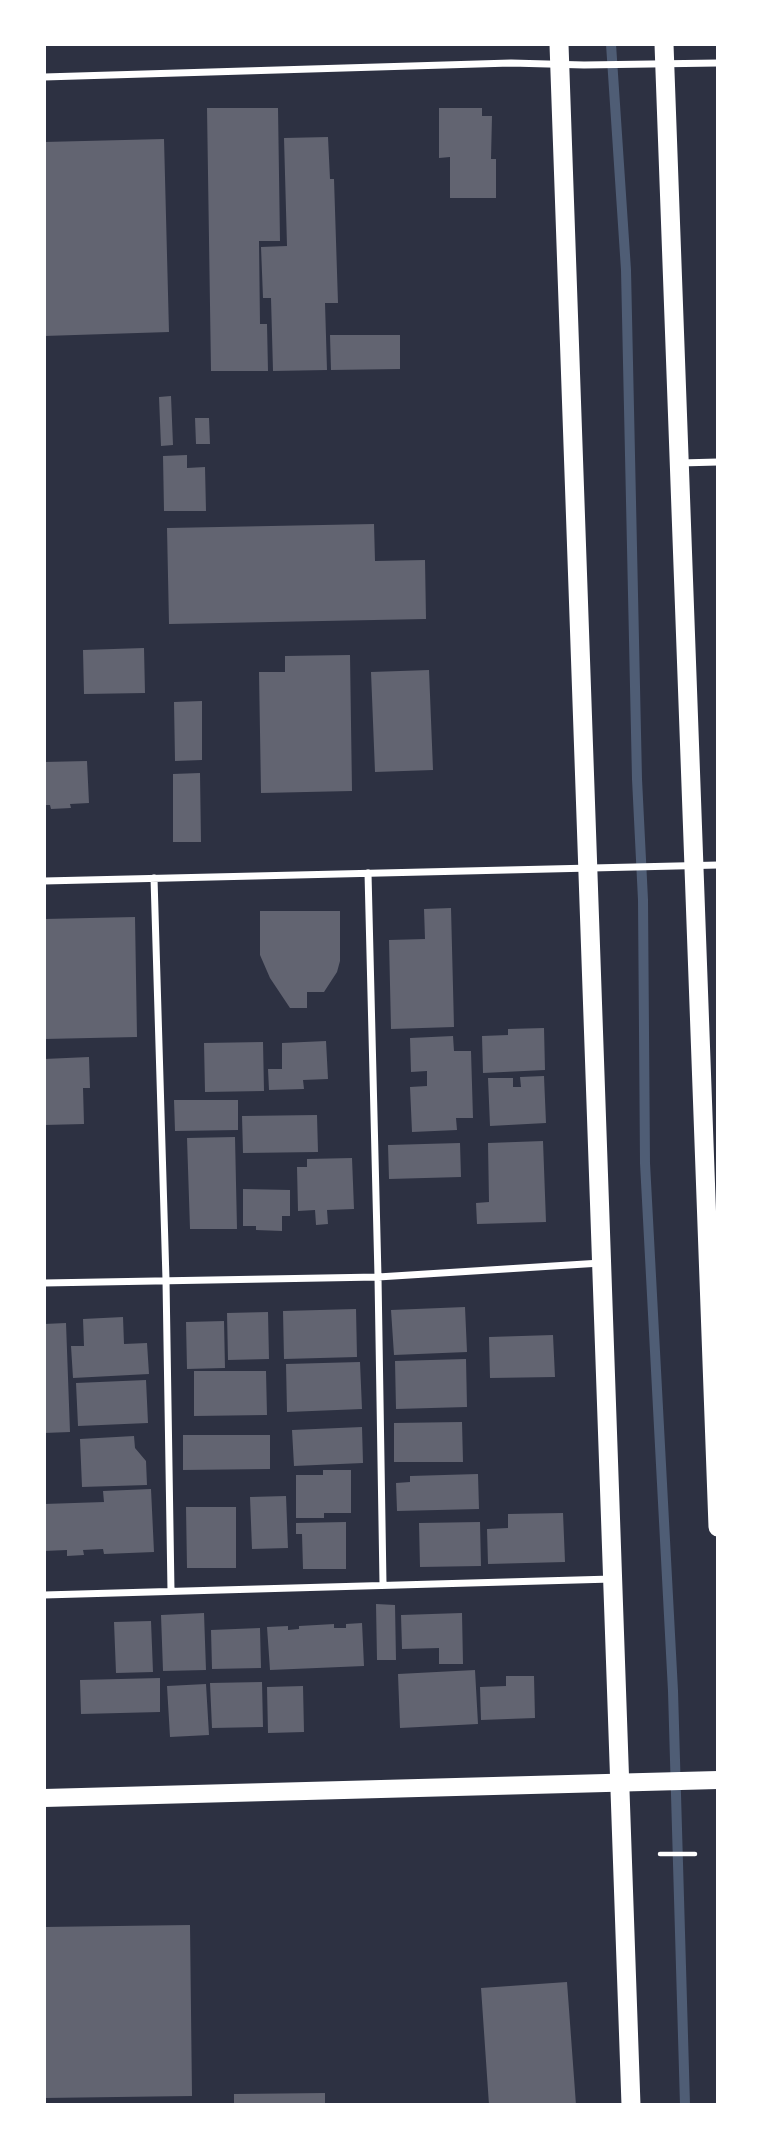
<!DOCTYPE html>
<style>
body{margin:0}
#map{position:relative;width:762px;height:2149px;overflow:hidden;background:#2d3142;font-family:"Varela Round",sans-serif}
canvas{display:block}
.frame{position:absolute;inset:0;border:46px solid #fff;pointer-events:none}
</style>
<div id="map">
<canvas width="762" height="2149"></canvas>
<div class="frame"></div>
</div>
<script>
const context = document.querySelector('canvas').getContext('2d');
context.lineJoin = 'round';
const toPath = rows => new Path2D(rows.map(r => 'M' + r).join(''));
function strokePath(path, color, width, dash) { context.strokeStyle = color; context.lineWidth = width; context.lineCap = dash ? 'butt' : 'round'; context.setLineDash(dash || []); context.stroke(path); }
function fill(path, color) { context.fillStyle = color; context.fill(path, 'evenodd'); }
strokePath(toPath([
 [611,44,626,270,637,779,643,900,645,1163,673,1691,685,2105]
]), '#4f5d75', 10);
fill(toPath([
 [207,108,278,108,280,241,259,241,260,324,267,324,268,371,211,371],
 [439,108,482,108,482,116,492,116,491,159,496,159,496,198,450,198,450,157,439,158],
 [328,137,330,179,334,179,338,303,325,303,327,370,273,371,271,298,263,298,261,247,287,246,284,138],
 [164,139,169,332,44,336,44,142],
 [330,335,400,335,400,369,331,370],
 [171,396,173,445,161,446,159,397],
 [195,418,209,418,210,444,196,444],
 [187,455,187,468,205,467,206,511,164,511,163,456],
 [374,524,375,561,425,560,426,619,169,624,167,528],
 [144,648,145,693,84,694,83,650],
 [350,655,352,791,261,793,259,672,285,672,285,656],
 [429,670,433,770,375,772,371,672],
 [202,701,202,760,175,761,174,702],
 [87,761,89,803,70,804,71,808,51,809,50,805,44,805,44,762],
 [200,773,201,842,173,842,173,774],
 [451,908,454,1027,391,1029,389,940,425,939,424,909],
 [260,911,340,911,340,961,337,972,324,992,307,992,307,1008,290,1008,270,978,260,955],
 [135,917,137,1037,44,1039,44,919],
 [544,1028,545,1070,483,1073,482,1036,508,1035,508,1029],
 [453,1036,454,1051,471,1051,473,1118,456,1118,457,1130,412,1132,410,1087,427,1086,427,1071,411,1072,410,1038],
 [326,1041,328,1079,303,1080,304,1089,269,1090,268,1069,282,1069,282,1043],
 [263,1042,264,1091,205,1092,204,1043],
 [89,1057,90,1088,83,1088,84,1124,44,1125,44,1059],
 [544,1076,546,1123,490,1126,488,1078,513,1078,513,1087,521,1087,520,1077],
 [174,1100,238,1100,238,1130,175,1131],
 [317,1115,318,1152,243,1153,242,1116],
 [235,1137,237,1229,190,1229,187,1138],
 [543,1141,546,1222,477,1224,476,1203,489,1202,488,1143],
 [460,1143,461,1177,389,1179,388,1145],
 [352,1158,354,1209,327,1210,328,1224,316,1225,315,1210,298,1211,297,1167,307,1167,307,1159],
 [243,1189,290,1190,290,1216,282,1216,282,1231,256,1230,256,1226,243,1226],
 [465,1307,467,1352,394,1355,391,1310],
 [356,1309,357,1357,284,1359,283,1311],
 [268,1312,269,1359,228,1360,227,1313],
 [123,1317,124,1344,147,1343,149,1374,73,1378,71,1346,84,1346,83,1319],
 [224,1321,225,1368,187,1369,186,1322],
 [66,1323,70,1432,44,1433,44,1324],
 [553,1335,555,1377,490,1378,489,1337],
 [466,1359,467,1407,396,1409,395,1361],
 [360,1362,362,1409,287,1412,286,1364],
 [194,1371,266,1371,267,1415,194,1416],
 [146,1380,148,1423,78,1426,76,1383],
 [462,1422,463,1462,394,1462,394,1423],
 [362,1427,363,1463,294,1466,292,1430],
 [183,1435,270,1435,270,1469,183,1470],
 [134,1436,135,1448,146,1461,147,1485,82,1487,80,1439],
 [323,1470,351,1470,351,1513,324,1513,324,1518,296,1518,296,1475,323,1475],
 [478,1474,479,1509,397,1511,396,1483,410,1482,410,1476],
 [151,1489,154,1552,104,1554,103,1549,83,1550,84,1555,67,1556,67,1550,44,1551,44,1504,104,1502,103,1491],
 [286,1496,288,1548,252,1549,250,1497],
 [186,1507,236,1507,236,1568,187,1568],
 [563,1513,565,1562,488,1564,487,1529,508,1528,508,1514],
 [346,1522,346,1569,303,1569,302,1534,296,1534,296,1523],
 [480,1522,481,1566,420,1567,419,1523],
 [376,1604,395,1605,396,1660,377,1660],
 [204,1613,206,1670,163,1671,161,1615],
 [462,1613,463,1664,439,1664,439,1648,402,1649,401,1615],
 [151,1621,153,1672,116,1673,114,1622],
 [362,1623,364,1666,270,1670,267,1627,288,1626,288,1630,299,1629,299,1626,334,1624,334,1628,346,1628,346,1624],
 [260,1628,261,1668,212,1669,211,1630],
 [475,1670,478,1724,400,1728,398,1674],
 [506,1676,534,1676,535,1718,481,1720,480,1687,506,1686],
 [160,1678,160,1712,81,1714,80,1680],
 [262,1682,263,1727,212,1728,210,1683],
 [206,1684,209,1735,170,1737,167,1686],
 [303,1686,304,1732,268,1733,267,1687],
 [190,1925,192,2096,44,2098,44,1927],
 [567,1982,576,2105,489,2105,481,1988],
 [325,2093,325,2105,234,2105,234,2094]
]), '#626471');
strokePath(toPath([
 [660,1854,695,1854]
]), '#fff', 4.5);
strokePath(toPath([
 [44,77,511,63,584,65,718,63],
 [680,463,718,462],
 [368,873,378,1277,383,1584],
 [154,878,166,1280,171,1591],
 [44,881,718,865],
 [44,1283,378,1277,601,1263],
 [44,1595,612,1579]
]), '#fff', 7);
strokePath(toPath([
 [44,1798,718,1780]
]), '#fff', 18);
strokePath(toPath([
 [559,44,631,2105],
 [664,44,718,1527]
]), '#fff', 19);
</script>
